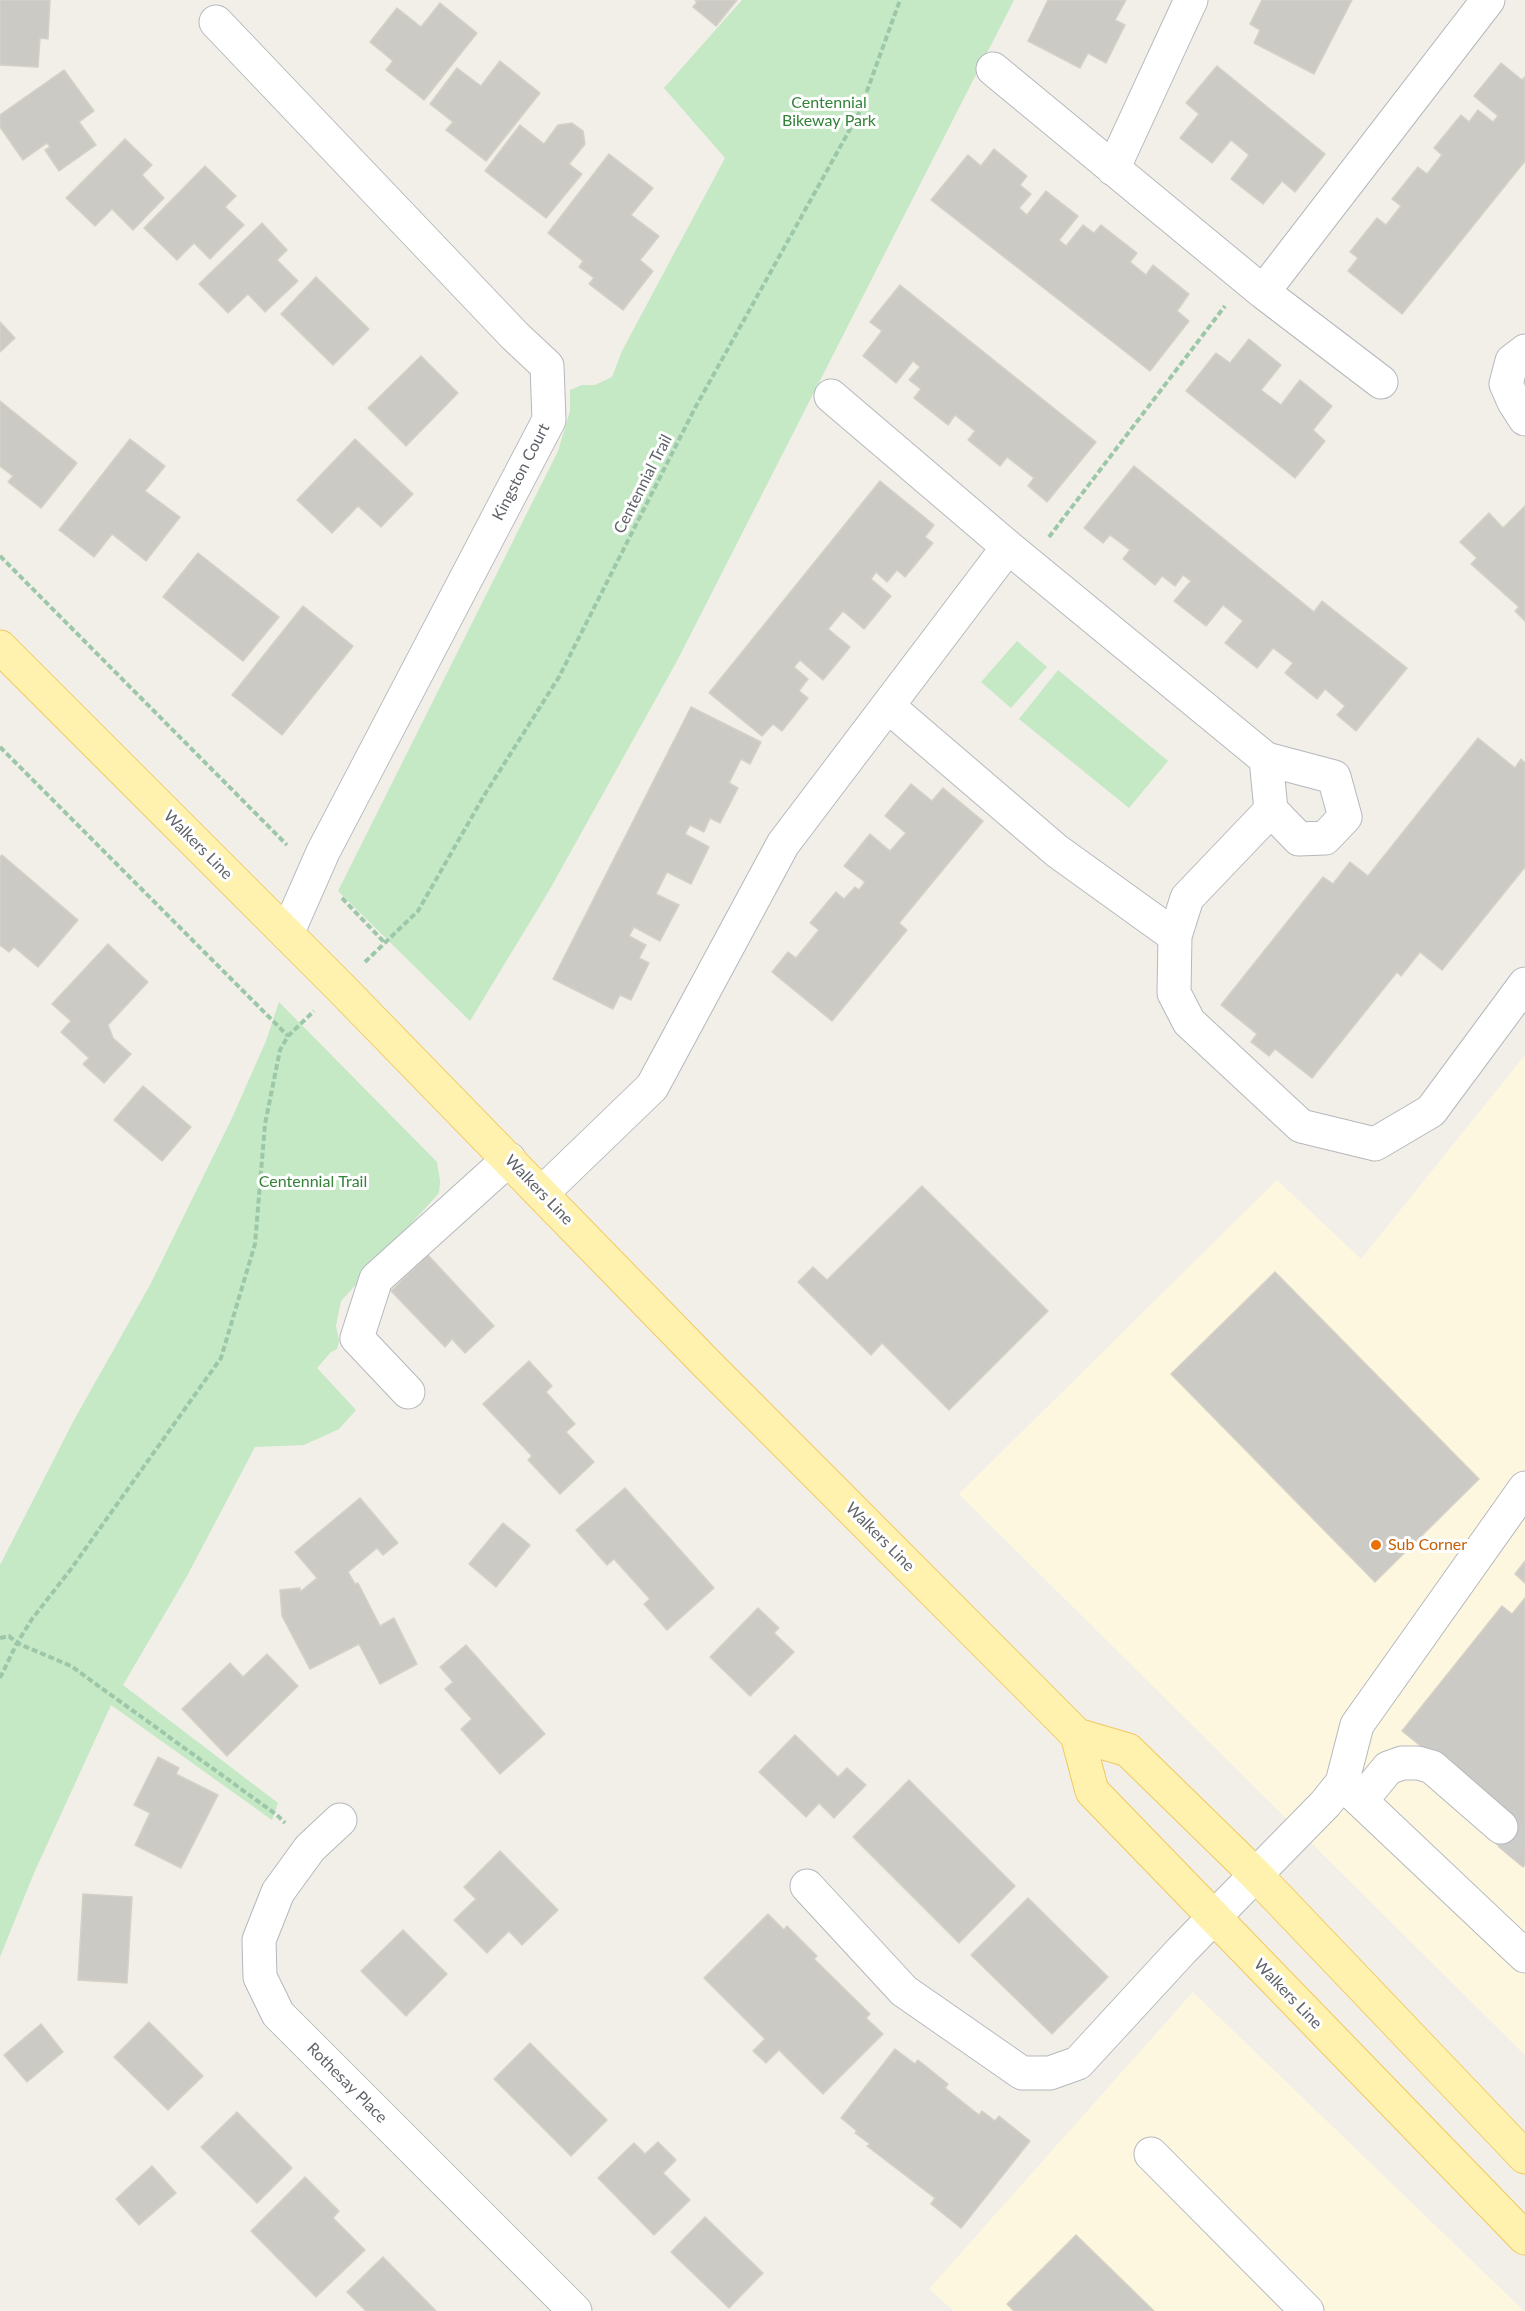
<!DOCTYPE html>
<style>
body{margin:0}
canvas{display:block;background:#f1efe8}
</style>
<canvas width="1525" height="2311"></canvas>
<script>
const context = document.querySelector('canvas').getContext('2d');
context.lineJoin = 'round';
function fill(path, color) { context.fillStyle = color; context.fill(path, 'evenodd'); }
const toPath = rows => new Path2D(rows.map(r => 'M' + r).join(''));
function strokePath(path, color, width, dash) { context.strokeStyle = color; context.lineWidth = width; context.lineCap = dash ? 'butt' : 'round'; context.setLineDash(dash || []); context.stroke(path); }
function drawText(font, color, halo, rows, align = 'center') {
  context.font = font + ' Lato,sans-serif'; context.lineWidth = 6; context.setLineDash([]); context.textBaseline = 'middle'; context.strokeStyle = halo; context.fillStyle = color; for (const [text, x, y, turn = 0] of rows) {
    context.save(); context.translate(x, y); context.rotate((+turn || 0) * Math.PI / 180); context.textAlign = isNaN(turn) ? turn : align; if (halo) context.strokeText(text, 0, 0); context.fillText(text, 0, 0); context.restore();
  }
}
fill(toPath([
 [1525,1055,1525,2055,959,1494,1277,1180,1361,1259],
 [1193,1992,1524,2311,954,2311,929,2289]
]), '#fef7e0');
fill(toPath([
 [742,0,1014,0,677,661,550,889,470,1021,338,891,558,451,570,411,570,390,582,385,595,385,612,377,622,351,725,158,664,88],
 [1017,641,1047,667,1011,708,981,682],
 [1058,670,1168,761,1129,808,1019,719],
 [279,1002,437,1162,440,1181,439,1193,341,1301,336,1326,339,1341,337,1349,331,1352,317,1368,356,1410,339,1429,304,1445,255,1447,187,1576,123,1685,278,1803,272,1820,111,1705,34,1873,0,1957,0,1565,74,1420,150,1285,232,1118,266,1041]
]), '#c5e8c5');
const building = toPath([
 [0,0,50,0,48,39,40,38,38,67,0,65,0,0],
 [695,0,737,0,716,26,693,7,697,2,695,0],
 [1048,0,1126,0,1115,20,1125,25,1106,63,1088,53,1080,68,1028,41,1048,0],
 [1262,0,1352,0,1314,74,1254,43,1260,30,1250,24,1262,0],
 [440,3,477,33,424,100,386,70,393,61,370,42,397,8,421,27,440,3],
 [500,61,540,93,486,161,446,130,453,122,430,104,457,68,481,86,500,61],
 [1501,63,1522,80,1525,77,1525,161,1402,314,1348,271,1358,258,1350,252,1377,218,1386,225,1401,206,1392,199,1418,167,1427,174,1442,155,1434,148,1461,115,1469,122,1478,110,1493,122,1498,116,1474,96,1501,63],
 [1217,66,1325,154,1295,192,1282,181,1263,204,1231,179,1249,155,1231,140,1212,163,1180,138,1199,114,1186,103,1217,66],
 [64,70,94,111,79,122,96,145,59,171,45,150,50,147,47,143,23,160,0,127,0,115,64,70],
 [572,123,583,131,585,144,569,164,582,174,546,218,485,171,520,125,544,144,558,125,572,123],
 [125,139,152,165,142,175,164,198,133,230,112,209,95,226,66,198,125,139],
 [994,149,1027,176,1020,185,1031,194,1019,208,1027,215,1046,191,1078,216,1059,240,1066,246,1083,225,1094,233,1101,225,1137,253,1130,262,1146,275,1153,265,1189,294,1177,311,1189,321,1150,371,931,200,968,155,981,166,994,149],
 [609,154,653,188,631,215,659,236,640,260,653,271,623,310,589,284,594,278,579,267,583,261,548,233,609,154],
 [205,166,236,196,225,207,244,225,210,259,194,243,177,260,144,228,205,166],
 [262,223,287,250,277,260,298,281,265,312,248,294,228,313,199,284,262,223],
 [316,277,369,329,333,365,281,314,316,277],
 [900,285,1096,442,1047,502,1028,486,1034,478,1007,457,1000,466,968,440,975,431,955,415,948,425,914,398,921,389,909,380,920,367,913,361,896,383,863,356,882,331,870,322,900,285],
 [0,322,15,338,0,352,0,322],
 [1249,339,1281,365,1261,390,1281,405,1300,380,1332,406,1313,430,1325,441,1295,478,1186,391,1216,353,1230,363,1249,339],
 [421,356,458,393,406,446,368,408,421,356],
 [0,401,77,463,41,508,8,482,13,476,0,466,0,401],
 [130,439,165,466,145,491,180,517,146,561,112,534,94,557,59,530,130,439],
 [355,439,413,494,381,527,358,506,332,533,297,500,355,439],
 [1134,466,1314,612,1322,601,1407,668,1356,731,1337,715,1345,706,1325,689,1317,699,1285,673,1293,663,1273,648,1257,668,1225,643,1243,621,1223,605,1206,626,1174,601,1191,581,1183,575,1175,586,1162,576,1155,585,1123,559,1130,550,1110,535,1103,543,1084,528,1134,466],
 [880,481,934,525,925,537,933,543,905,577,897,570,887,582,876,572,871,579,891,596,864,629,843,611,828,629,850,647,823,680,800,660,794,667,808,679,799,691,808,698,782,731,773,724,762,736,709,693,880,481],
 [1525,506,1525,621,1515,611,1519,607,1471,564,1477,558,1460,542,1489,513,1503,528,1525,506],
 [198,553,279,617,243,661,163,597,198,553],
 [303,606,353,646,282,735,232,695,303,606],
 [691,707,761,742,750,764,741,759,729,783,738,788,720,823,710,818,704,832,690,825,685,834,709,847,691,884,667,872,656,894,679,905,660,941,634,927,629,936,646,945,639,958,649,963,631,1000,620,995,613,1009,553,979,691,707],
 [1478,738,1515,768,1521,759,1525,763,1525,867,1442,970,1420,952,1401,976,1397,972,1312,1078,1275,1049,1269,1056,1251,1042,1257,1034,1221,1005,1323,877,1333,884,1350,862,1368,876,1478,738],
 [911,784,932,801,943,788,983,821,899,923,907,930,832,1021,772,972,788,952,796,958,819,930,810,923,836,892,844,899,855,887,859,890,865,882,844,866,870,834,890,851,906,833,885,816,911,784],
 [2,855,78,920,38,967,14,947,9,952,0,945,0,857,2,855],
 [108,944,148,982,108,1025,113,1038,131,1054,104,1083,83,1064,89,1058,61,1032,71,1021,52,1004,108,944],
 [143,1086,191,1127,162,1161,114,1120,143,1086],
 [922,1186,1048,1311,949,1410,882,1343,871,1355,798,1282,813,1267,827,1280,922,1186],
 [428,1255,494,1326,465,1353,452,1339,445,1347,391,1291,428,1255],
 [1275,1272,1479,1479,1375,1582,1171,1374,1275,1272],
 [529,1361,552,1386,546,1392,575,1424,566,1432,594,1462,560,1494,528,1460,532,1456,483,1404,529,1361],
 [625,1488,714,1588,667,1630,644,1604,650,1599,614,1559,607,1565,576,1530,625,1488],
 [360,1498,398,1543,383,1555,377,1548,348,1572,355,1584,358,1583,380,1626,394,1618,417,1664,380,1684,359,1644,310,1669,282,1616,280,1590,300,1588,300,1592,317,1578,295,1552,360,1498],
 [503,1523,530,1545,496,1587,469,1564,503,1523],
 [1525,1561,1525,1583,1515,1574,1525,1561],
 [1525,1598,1525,1865,1523,1867,1499,1847,1503,1843,1500,1810,1402,1731,1502,1606,1512,1614,1525,1598],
 [758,1608,779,1628,774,1633,794,1652,750,1696,710,1657,758,1608],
 [466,1645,545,1734,500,1774,461,1729,472,1719,445,1689,453,1682,440,1667,466,1645],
 [267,1654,298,1686,227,1756,182,1709,230,1663,243,1677,267,1654],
 [795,1735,838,1777,847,1768,866,1785,834,1818,819,1803,806,1817,759,1772,795,1735],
 [158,1757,179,1768,176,1774,218,1795,181,1868,135,1845,150,1813,134,1805,158,1757],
 [909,1780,1015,1886,959,1943,853,1837,909,1780],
 [500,1851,558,1910,522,1945,509,1931,487,1953,454,1920,476,1899,464,1887,500,1851],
 [83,1894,132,1897,127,1983,78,1980,83,1894],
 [1028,1898,1108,1977,1052,2034,971,1955,1028,1898],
 [768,1914,784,1930,787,1926,817,1956,814,1959,870,2014,866,2018,883,2034,823,2094,779,2050,766,2063,753,2051,765,2039,704,1978,768,1914],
 [403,1930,447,1974,406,2016,361,1971,403,1930],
 [149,2022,203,2076,168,2110,114,2057,149,2022],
 [41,2024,63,2052,27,2082,4,2055,41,2024],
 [530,2043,607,2120,571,2156,494,2079,530,2043],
 [895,2049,915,2064,918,2060,948,2084,945,2088,979,2115,982,2111,995,2121,999,2116,1030,2141,961,2228,931,2204,935,2198,867,2146,870,2144,855,2133,857,2131,841,2118,895,2049],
 [237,2112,292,2168,257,2203,201,2147,237,2112],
 [658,2142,676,2160,663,2173,690,2200,654,2235,598,2178,634,2143,645,2154,658,2142],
 [152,2166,176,2193,139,2225,116,2199,152,2166],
 [305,2177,339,2211,333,2218,365,2250,316,2297,251,2231,305,2177],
 [705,2217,763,2273,729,2308,671,2252,705,2217],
 [1076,2235,1154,2311,1014,2311,1007,2304,1076,2235],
 [383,2257,436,2311,366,2311,347,2292,383,2257]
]);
fill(building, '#cccac5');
strokePath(building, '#d6d1c6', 1.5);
strokePath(toPath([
 [1501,1827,1525,1847]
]), '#ccccc8', 33, [33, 16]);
const minor = toPath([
 [216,22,515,336,547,366,549,420,323,852,287,934],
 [993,69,1263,292,1381,382],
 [1113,169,1191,0],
 [1263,292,1488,0],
 [1525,351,1512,361,1506,384,1514,402,1525,419],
 [831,396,1008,547,1266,759,1334,777,1345,817,1325,838,1299,839,1271,810,1266,759],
 [889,707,1057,851,1175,936],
 [1271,810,1187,898,1175,936,1174,993,1189,1022,1301,1126,1375,1144,1431,1111,1525,984],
 [542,1193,652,1087,783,844,1008,547],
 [408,1392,357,1338,376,1279,509,1159],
 [1342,1783,1525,1956],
 [1361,1801,1388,1768,1402,1763,1418,1763,1432,1767,1501,1827],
 [340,1820,310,1848,278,1892,259,1940,260,1977,278,2014,575,2311],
 [807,1886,904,1991,1022,2073,1050,2073,1078,2063,1182,1950,1325,1804,1342,1783,1357,1725,1525,1488],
 [1151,2154,1307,2311]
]);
const major = toPath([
 [0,647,340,987,708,1365,1077,1735,1128,1750,1255,1874,1525,2157],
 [1077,1735,1092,1791,1525,2238]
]);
strokePath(minor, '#b5b8bc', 35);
strokePath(major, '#f2c960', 35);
strokePath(toPath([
 [1049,537,1225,306],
 [0,556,287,845],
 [0,747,288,1036],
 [342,898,385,943],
 [365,962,418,911,485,794,559,677,695,408,859,113,900,0],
 [0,1638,9,1636,17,1643,71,1666,277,1815,285,1823],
 [0,1678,17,1643,32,1619,71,1569,221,1358,255,1244,265,1124,280,1050,288,1036,314,1011]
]), '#9cc7a9', 4, [6, 3]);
strokePath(minor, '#fff', 33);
strokePath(major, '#fff2af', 33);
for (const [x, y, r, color] of [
 [1376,1545,6,"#e8710a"]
]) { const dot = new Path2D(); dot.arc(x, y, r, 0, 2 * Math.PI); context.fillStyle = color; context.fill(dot); strokePath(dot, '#fff', 2); }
drawText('16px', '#348238', '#fff', [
 ["Centennial",829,103],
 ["Bikeway Park",829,121],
 ["Centennial Trail",313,1182]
]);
drawText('16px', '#5f6368', '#fff', [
 ["Kingston Court",521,472,-63],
 ["Centennial Trail",643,484,-63],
 ["Walkers Line",198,845,45],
 ["Walkers Line",539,1190,46],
 ["Walkers Line",880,1537,45],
 ["Walkers Line",1288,1994,46],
 ["Rothesay Place",347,2083,45]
]);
drawText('16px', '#c56008', '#fff', [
 ["Sub Corner",1388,1545]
], 'left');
</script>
